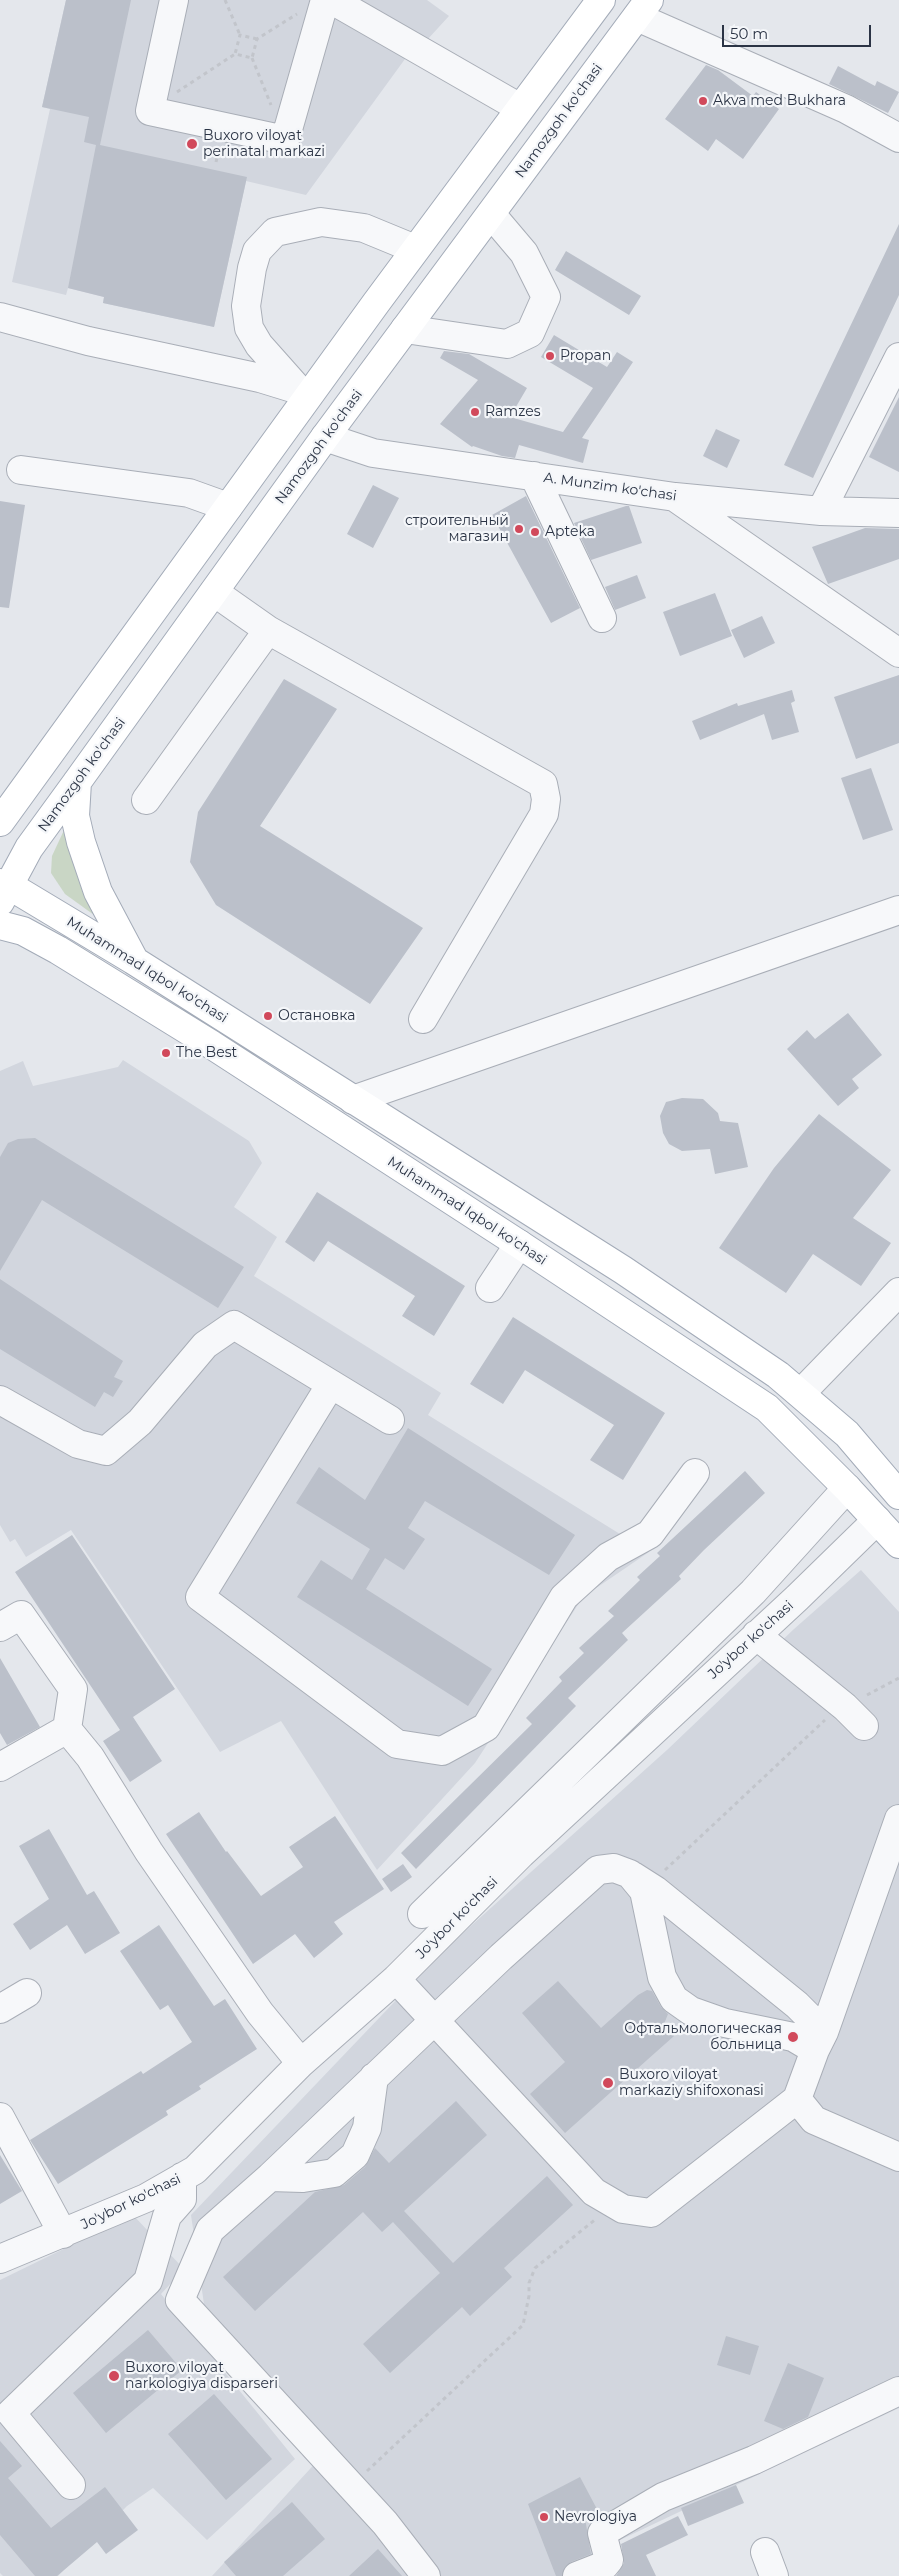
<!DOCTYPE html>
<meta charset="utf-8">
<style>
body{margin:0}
#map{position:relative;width:899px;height:2576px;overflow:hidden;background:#e4e7ec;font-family:Montserrat,sans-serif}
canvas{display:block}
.scale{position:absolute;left:722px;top:25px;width:149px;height:22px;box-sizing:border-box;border:2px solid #2b3445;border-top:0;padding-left:6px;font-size:15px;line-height:18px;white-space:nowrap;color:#2b3445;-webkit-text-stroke:4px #f4f6f9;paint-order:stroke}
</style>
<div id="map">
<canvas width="899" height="2576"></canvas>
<div class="scale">50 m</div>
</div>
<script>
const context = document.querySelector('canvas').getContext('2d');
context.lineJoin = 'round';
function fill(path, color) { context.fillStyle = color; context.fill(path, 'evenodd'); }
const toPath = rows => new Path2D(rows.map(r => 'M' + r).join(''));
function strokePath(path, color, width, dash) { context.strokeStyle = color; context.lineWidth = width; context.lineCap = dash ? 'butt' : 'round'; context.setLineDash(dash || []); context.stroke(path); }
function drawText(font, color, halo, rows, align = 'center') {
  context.font = font + ' Montserrat,sans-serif'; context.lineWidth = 4.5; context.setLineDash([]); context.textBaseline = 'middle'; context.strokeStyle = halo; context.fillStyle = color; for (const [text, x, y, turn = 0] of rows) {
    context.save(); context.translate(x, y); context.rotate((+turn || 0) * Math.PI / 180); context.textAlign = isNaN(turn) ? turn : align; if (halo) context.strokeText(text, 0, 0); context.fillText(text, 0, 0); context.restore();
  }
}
fill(toPath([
 [66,0,427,0,449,16,427,40,421,37,306,195,246,181,214,327,103,303,104,297,68,288,66,295,12,282,50,109,42,107],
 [123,1060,249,1141,262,1163,234,1207,277,1237,254,1276,441,1393,428,1415,649,1552,583,1597,475,1763,377,1870,281,1721,220,1752,71,1530,26,1557,15,1539,10,1542,0,1525,0,1071,23,1061,33,1086,118,1067],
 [861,1570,899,1612,899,2408,603,2548,611,2576,212,2576,331,2446,205,2311,191,2215,444,1950,667,1750,794,1629],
 [133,2215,184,2269,161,2294,295,2459,207,2540,153,2488,127,2506,58,2576,3,2576,0,2573,0,2280]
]), '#d2d6de');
fill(toPath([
 [65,828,101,920,65,894,51,873,52,856]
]), '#c9d6c5');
fill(toPath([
 [66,0,131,0,100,145,247,177,214,327,103,303,104,297,68,288,96,145,84,142,89,117,42,107],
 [706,65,718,70,753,96,756,92,779,109,743,159,716,139,708,151,665,119],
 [838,66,875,86,877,81,899,92,888,113,829,84],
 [899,224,899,295,813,478,784,465],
 [566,251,641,296,629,315,555,270],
 [554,335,607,367,617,352,633,362,582,438,589,440,583,463,519,445,515,458,502,456,473,446,472,447,440,424,478,380,440,358,444,351,469,354,527,388,510,417,563,432,593,388,541,357],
 [899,397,899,472,869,457],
 [716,429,740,440,727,468,703,456],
 [373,485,399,498,373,548,347,534],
 [526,496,580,608,551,623,492,515],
 [0,501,25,505,9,608,0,607],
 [626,506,629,506,642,543,591,560,574,523],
 [865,528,899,529,899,559,828,584,812,547],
 [637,575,646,598,615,610,605,587],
 [715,593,732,636,680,656,663,612],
 [762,616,775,643,744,658,731,630],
 [899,675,899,743,856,759,834,697],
 [284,679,337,709,260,826,423,928,370,1004,216,905,190,862,198,812],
 [792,690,795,701,791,703,799,732,772,740,764,714,700,740,692,721,737,703,738,706],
 [871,768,893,830,863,840,841,778],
 [848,1013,882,1055,852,1079,859,1088,838,1106,787,1049,807,1030,815,1039],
 [682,1098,703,1099,718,1113,720,1121,738,1123,748,1167,715,1174,710,1149,682,1151,669,1144,663,1133,660,1116,666,1102],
 [819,1114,891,1170,853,1218,891,1243,861,1286,813,1254,786,1293,719,1248,774,1168],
 [35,1138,244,1267,218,1308,42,1200,0,1271,0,1157,8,1143,18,1139],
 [317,1192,465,1286,434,1336,402,1316,415,1296,328,1241,314,1262,285,1242],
 [0,1279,123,1361,114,1377,123,1381,113,1397,104,1392,95,1407,0,1349],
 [513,1317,665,1413,623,1480,590,1460,614,1425,525,1370,503,1404,470,1384],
 [408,1428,575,1535,549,1575,425,1501,408,1528,425,1539,404,1570,385,1558,366,1589,492,1669,468,1706,297,1597,321,1560,352,1580,370,1549,296,1503,319,1467,365,1500],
 [745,1471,765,1493,704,1550,679,1576,681,1579,622,1633,628,1640,568,1698,576,1706,416,1869,401,1853,532,1724,526,1718,562,1681,559,1677,584,1653,579,1648,614,1616,608,1611,640,1580,637,1577,660,1556,657,1553],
 [72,1535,175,1689,133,1717,162,1761,130,1782,103,1741,120,1730,15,1572],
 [0,1658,40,1727,7,1745,0,1733],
 [199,1812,226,1852,227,1851,261,1896,303,1867,289,1847,335,1816,384,1889,334,1922,343,1934,314,1958,295,1934,253,1964,166,1834],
 [49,1829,87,1895,94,1891,120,1933,85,1954,67,1925,30,1950,13,1924,49,1899,19,1846],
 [403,1864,412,1877,391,1892,382,1879],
 [159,1925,214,2006,225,1999,257,2049,199,2086,201,2089,166,2111,168,2115,58,2184,30,2140,141,2071,143,2074,192,2042,168,2005,160,2010,120,1951],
 [558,1981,601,2028,638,1995,647,1990,652,1991,661,2007,668,2014,664,2024,674,2036,565,2133,530,2094,565,2062,522,2013],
 [456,2101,487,2135,404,2211,453,2263,547,2176,573,2205,504,2268,512,2277,470,2316,462,2307,390,2373,363,2344,440,2273,393,2222,382,2232,363,2212,255,2311,223,2277,315,2192,344,2185,365,2167,375,2148,389,2163],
 [0,2155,22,2191,0,2204],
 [148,2330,182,2370,106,2433,73,2393],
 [726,2336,759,2346,750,2375,717,2365],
 [788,2363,824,2378,808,2417,783,2429,764,2421],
 [214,2394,272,2459,226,2500,168,2434],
 [0,2441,22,2466,8,2478,51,2528,105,2487,138,2530,106,2554,97,2542,57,2576,35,2576,0,2535],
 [580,2477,598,2511,585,2518,591,2554,571,2562,565,2567,562,2576,556,2576,528,2504],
 [736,2485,744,2503,688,2526,681,2508],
 [292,2502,325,2539,283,2576,236,2576,224,2562],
 [678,2516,688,2535,646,2555,656,2576,616,2576,624,2563,621,2544],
 [378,2549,402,2576,349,2576]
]), '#bbc0ca');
const minor = toPath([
 [174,0,150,111,285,140,325,0],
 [332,0,520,108],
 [637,17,846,109,899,138],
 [0,317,88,341,260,378,299,390],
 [405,329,507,344,530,333,546,297,524,253,491,214],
 [299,390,259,345,249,328,246,306,252,268,257,251,275,232,321,222,364,228,415,249],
 [325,437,373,453,675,497,821,511,899,513],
 [21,470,189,493,228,507],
 [534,476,602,618],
 [676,498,899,653],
 [821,511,899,357],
 [268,630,543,784,546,799,544,814,423,1019],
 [146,800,268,630,214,592],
 [353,1100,899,910],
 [490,1288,519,1244],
 [331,1384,200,1597,397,1744,442,1751,486,1727,564,1597,608,1557,650,1534,695,1473],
 [801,1393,899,1292],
 [0,1400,78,1444,106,1451,140,1422,205,1345,234,1325,390,1420],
 [0,1627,21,1615,73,1689,67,1729,90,1757,149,1852,260,2013,301,2063],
 [756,1635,845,1707,864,1726],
 [0,1767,67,1729],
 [633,1876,655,1890,797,2005,824,2032,815,2050,797,2099,814,2120,899,2157],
 [422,1914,753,1592,847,1488],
 [396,1979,594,2192,623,2209,651,2213,797,2099],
 [0,2009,27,1993],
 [824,2032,899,1819],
 [0,2117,63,2234],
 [270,2177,303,2178,334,2173,355,2155,367,2128,374,2077],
 [0,2259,146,2198,195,2170,301,2063,396,1979,521,1854,797,1598,877,1520],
 [71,2485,11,2413,148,2281,167,2216,182,2199,182,2177],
 [765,2552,774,2576],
 [426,2576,385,2523,180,2300,210,2230,270,2177,501,1957,598,1870,614,1868,630,1874,644,1891,662,1977,674,1999,691,2011,725,2023,793,2037,815,2050],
 [577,2576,605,2565,609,2560,602,2533,663,2497,754,2460,899,2391]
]);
const major = toPath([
 [77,782,75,816,81,842,98,892,133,958],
 [0,822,376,303,601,0],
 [0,883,10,886,133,960,623,1270,778,1375,847,1434,899,1495],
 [0,902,29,848,77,782,325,437,649,0],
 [0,925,23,931,58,950,212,1045,519,1244,767,1408,847,1488,899,1544]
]);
strokePath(minor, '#a9aeb7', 30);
strokePath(major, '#a3abb8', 30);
strokePath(toPath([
 [225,0,240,35],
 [257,39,240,35,235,54,252,58,257,39,297,14],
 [252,58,271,105],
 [177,92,235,54],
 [216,162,219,150],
 [867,1695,899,1678],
 [665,1870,825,1720],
 [367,2471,523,2325,529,2296,529,2283,535,2268,596,2219]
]), '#c2c5cb', 3, [4, 4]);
strokePath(minor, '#f7f8fa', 28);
strokePath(major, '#fff', 28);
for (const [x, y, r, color] of [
 [703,101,5,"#d1495b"],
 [192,144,6,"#d1495b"],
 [550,356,5,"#d1495b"],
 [475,412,5,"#d1495b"],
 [519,529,5,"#d1495b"],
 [535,532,5,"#d1495b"],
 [268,1016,5,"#d1495b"],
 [166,1053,5,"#d1495b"],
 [793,2037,6,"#d1495b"],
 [608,2083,6,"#d1495b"],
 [114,2376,6,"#d1495b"],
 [544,2517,5,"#d1495b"]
]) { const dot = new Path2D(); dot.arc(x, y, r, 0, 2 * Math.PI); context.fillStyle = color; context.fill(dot); strokePath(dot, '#f4f6f9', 2); }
drawText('14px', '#2b3445', '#f4f6f9', [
 ["Akva med Bukhara",713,101],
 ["Buxoro viloyat",203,136],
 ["perinatal markazi",203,152],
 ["Propan",560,356],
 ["Ramzes",485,412],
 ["строительный",509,521,"right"],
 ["магазин",509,537,"right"],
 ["Apteka",545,532],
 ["Остановка",278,1016],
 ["The Best",176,1053],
 ["Офтальмологическая",782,2029,"right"],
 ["больница",782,2045,"right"],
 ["Buxoro viloyat",619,2075],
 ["markaziy shifoxonasi",619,2091],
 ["Buxoro viloyat",125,2368],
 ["narkologiya disparseri",125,2384],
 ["Nevrologiya",554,2517]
], 'left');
drawText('14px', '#2b3445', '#f4f6f9', [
 ["Namozgoh ko'chasi",559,121,-54],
 ["Namozgoh ko'chasi",319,447,-54],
 ["A. Munzim ko'chasi",610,487,8],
 ["Namozgoh ko'chasi",82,775,-54],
 ["Muhammad Iqbol ko'chasi",147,970,32],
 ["Muhammad Iqbol ko'chasi",467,1211,33],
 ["Jo'ybor ko'chasi",751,1640,-42],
 ["Jo'ybor ko'chasi",457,1918,-45],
 ["Jo'ybor ko'chasi",131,2202,-26]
]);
</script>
